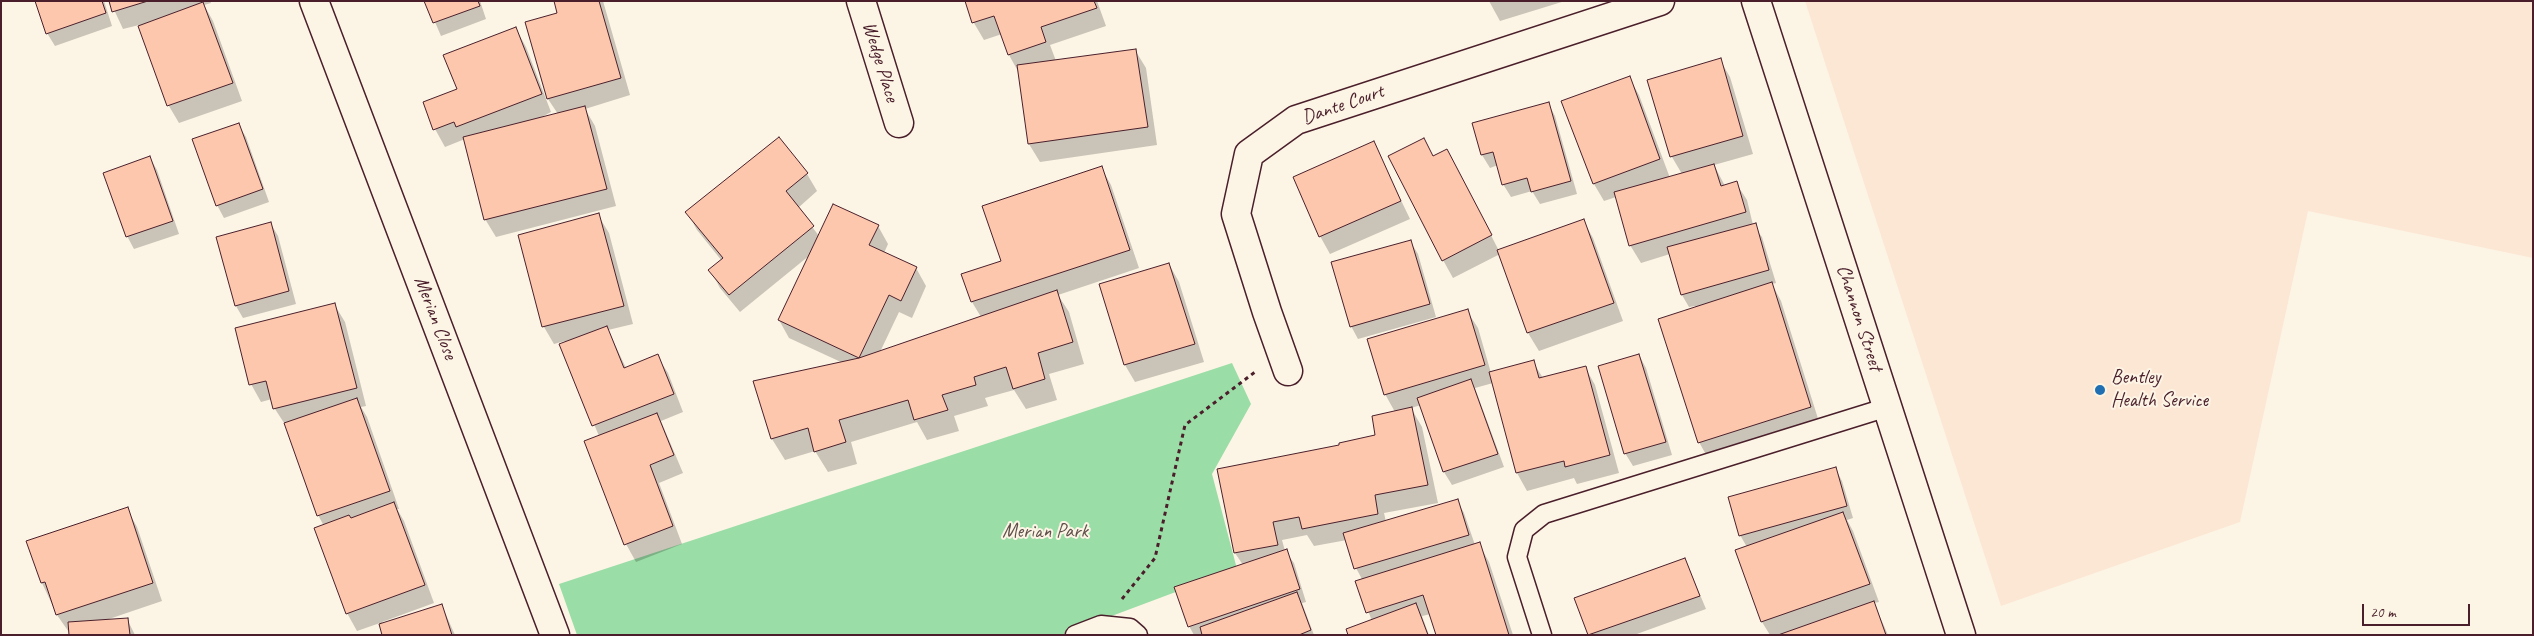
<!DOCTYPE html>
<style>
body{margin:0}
#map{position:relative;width:2534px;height:636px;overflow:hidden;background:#fcf5e5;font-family:Caveat,sans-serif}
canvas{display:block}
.frame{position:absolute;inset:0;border:2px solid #4a1f2b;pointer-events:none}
.scale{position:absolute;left:2362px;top:604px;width:108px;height:22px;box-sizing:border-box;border:2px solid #4a1f2b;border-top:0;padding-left:6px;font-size:15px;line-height:18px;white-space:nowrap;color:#4a1f2b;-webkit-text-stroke:4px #fcf5e5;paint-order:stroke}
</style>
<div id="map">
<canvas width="2534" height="636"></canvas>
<div class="frame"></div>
<div class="scale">20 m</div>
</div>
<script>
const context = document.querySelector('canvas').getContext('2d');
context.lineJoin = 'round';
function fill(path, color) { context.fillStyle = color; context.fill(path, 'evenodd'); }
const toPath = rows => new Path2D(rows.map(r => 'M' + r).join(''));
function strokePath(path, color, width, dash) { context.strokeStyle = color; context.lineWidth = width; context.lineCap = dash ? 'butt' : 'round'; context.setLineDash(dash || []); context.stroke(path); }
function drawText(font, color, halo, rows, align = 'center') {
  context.font = font + ' Caveat,sans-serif'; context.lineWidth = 4; context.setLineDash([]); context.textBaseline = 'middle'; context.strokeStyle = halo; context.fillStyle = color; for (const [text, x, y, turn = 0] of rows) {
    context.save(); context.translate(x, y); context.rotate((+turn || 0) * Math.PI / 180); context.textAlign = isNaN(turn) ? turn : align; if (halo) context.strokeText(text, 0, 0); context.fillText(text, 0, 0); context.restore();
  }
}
fill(toPath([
 [1805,1,2533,1,2533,258,2308,211,2240,522,2001,606]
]), '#fce7d4');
fill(toPath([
 [1232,363,1251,404,1212,474,1237,569,1061,635,577,635,559,584]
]), '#9bdda7');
fill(toPath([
 [36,1,104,1,112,26,55,46,47,33],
 [110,1,210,1,211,3,204,5,213,21,242,101,179,123,169,106,139,25,123,29],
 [426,1,480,1,486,19,441,36],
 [555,1,603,1,630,95,585,109,595,126,616,206,496,237,485,219,465,139,445,147,435,129,458,90,516,29,526,47,551,112,536,120,558,114,548,99,526,23,559,14],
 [966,1,1097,1,1106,26,1050,45,1056,61,1135,50,1146,68,1157,145,1040,162,1029,144,1019,73,1009,55,1002,34,984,40,974,23],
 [1489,1,1565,1,1500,21],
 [1720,60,1730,77,1753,154,1714,165,1725,186,1736,183,1747,200,1753,225,1762,237,1776,283,1772,284,1781,301,1820,425,1709,460,1699,442,1695,306,1689,307,1682,295,1670,254,1641,263,1630,245,1616,197,1604,201,1594,184,1629,77,1639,95,1670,178,1682,174,1672,157,1649,80],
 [1548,103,1555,116,1577,194,1540,204,1532,191,1511,197,1503,184,1498,165,1490,168,1482,155,1474,124],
 [238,124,246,137,269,202,224,218,217,205],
 [1373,142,1410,219,1330,254,1320,236],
 [1433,157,1457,168,1499,251,1583,220,1593,238,1623,321,1539,351,1528,333,1500,254,1453,278,1443,260],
 [150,158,157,170,179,234,134,249,127,236],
 [1101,167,1111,185,1139,268,1058,295,1069,312,1084,364,1049,374,1057,400,1026,409,1014,390,985,398,988,406,954,416,959,431,927,440,917,422,851,442,857,464,828,472,815,451,785,460,772,439,755,382,843,363,789,338,779,320,810,255,740,312,720,288,710,270,722,261,697,230,687,212,807,174,817,191,798,208,819,236,878,226,888,244,884,253,916,268,926,286,912,318,899,312,880,352,981,317,972,302,963,275,1003,262],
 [598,215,609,233,633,324,608,330,626,368,657,356,668,373,683,412,661,421,683,473,659,483,682,544,636,562,626,544,599,436,561,345,565,341,554,344,544,327],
 [271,224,278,236,296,304,243,318,236,306],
 [1410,241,1418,254,1436,317,1358,339,1351,326],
 [1169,264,1179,282,1204,362,1135,382,1125,365],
 [334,304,345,322,366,406,361,407,367,417,399,509,397,509,404,521,434,603,382,622,383,624,442,606,455,635,383,635,380,623,357,631,347,613,324,526,318,515,286,426,275,409,272,399,261,402,251,384],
 [1467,311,1478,328,1491,373,1533,362,1543,378,1585,367,1595,385,1619,473,1577,484,1574,478,1527,491,1517,473,1493,383,1475,388,1504,467,1452,485,1444,472,1421,405,1411,408,1422,427,1438,503,1384,513,1386,522,1457,500,1464,513,1475,545,1479,544,1489,562,1513,635,1437,635,1431,614,1422,616,1429,635,1349,635,1372,621,1357,582,1363,581,1356,568,1347,540,1314,546,1307,535,1282,540,1285,551,1294,563,1306,602,1302,603,1314,635,1194,635,1189,626,1243,565,1235,553,1341,446,1377,436,1395,412,1385,394],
 [1639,355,1646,368,1672,455,1633,466,1625,453],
 [1835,468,1842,481,1853,518,1847,520,1853,531,1879,602,1874,603,1888,635,1770,635,1762,622,1737,551,1747,547,1740,535],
 [127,509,137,527,162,601,106,620,127,619,135,635,71,635,57,615,42,583,28,542],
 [1685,559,1706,609,1634,635,1589,635,1576,599]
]), '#0003');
const building = toPath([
 [35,1,102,1,106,13,46,34,35,1],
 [109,1,148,1,112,12,109,1],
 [424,1,478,1,480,6,433,23,424,1],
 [554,1,599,1,621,78,547,99,525,22,557,13,554,1],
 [965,1,1094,1,1097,8,1041,27,1046,42,1008,55,994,16,972,23,965,1],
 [203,2,233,83,167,106,138,26,203,2],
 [516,27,542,94,456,127,454,122,433,130,423,102,457,89,443,55,516,27],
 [1136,49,1148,127,1028,144,1017,65,1136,49],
 [1721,58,1743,136,1670,157,1647,80,1721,58],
 [1630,76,1660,159,1593,184,1561,101,1630,76],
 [1549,102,1571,181,1531,192,1527,178,1502,185,1493,152,1481,155,1472,123,1549,102],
 [585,106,607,189,484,220,463,137,585,106],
 [239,123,263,189,216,206,192,139,239,123],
 [779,137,808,173,786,191,814,226,729,295,708,270,723,258,685,212,779,137],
 [1424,138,1433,156,1447,149,1492,235,1442,261,1388,156,1424,138],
 [1374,141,1401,201,1319,237,1293,177,1374,141],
 [150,156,173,221,126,237,103,173,150,156],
 [1714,164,1721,186,1737,181,1746,212,1629,246,1614,192,1714,164],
 [1102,166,1130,250,971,302,961,274,1001,261,982,206,1102,166],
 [833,204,879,225,869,245,917,267,901,301,889,295,859,358,778,320,833,204],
 [599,213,624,306,542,327,518,235,599,213],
 [1584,219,1614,303,1527,333,1497,250,1584,219],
 [271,222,289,291,235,306,216,237,271,222],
 [1756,223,1769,270,1681,295,1667,247,1756,223],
 [1411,240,1430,304,1350,327,1331,262,1411,240],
 [1169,263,1195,344,1124,365,1099,284,1169,263],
 [1772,282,1811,407,1698,443,1658,319,1772,282],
 [1057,290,1073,342,1038,353,1045,379,1013,389,1006,367,974,377,976,385,942,395,948,410,914,420,908,400,839,420,846,442,814,452,808,428,771,439,753,381,859,358,1057,290],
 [335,303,357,388,273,409,266,381,249,385,235,328,335,303],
 [1468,309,1485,365,1384,395,1367,339,1468,309],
 [607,326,624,368,658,354,674,394,592,426,559,344,607,326],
 [1639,354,1666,442,1624,454,1598,366,1639,354],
 [1534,360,1539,378,1586,366,1610,455,1565,467,1564,461,1516,473,1489,372,1534,360],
 [1471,379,1498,454,1443,472,1417,398,1471,379],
 [357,398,390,491,317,516,284,423,357,398],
 [1412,407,1428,485,1375,495,1378,514,1302,529,1299,517,1273,522,1278,545,1234,553,1217,469,1339,445,1339,443,1375,435,1372,416,1412,407],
 [657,413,674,455,650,465,673,526,624,545,584,441,657,413],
 [1836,467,1847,506,1739,536,1728,497,1836,467],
 [1458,499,1469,535,1354,569,1343,533,1458,499],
 [394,502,425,585,346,614,314,528,349,515,351,518,394,502],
 [128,507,153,583,56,615,45,582,41,583,26,541,128,507],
 [1843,512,1870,584,1761,622,1735,550,1843,512],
 [1480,542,1509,635,1436,635,1423,595,1366,613,1355,581,1480,542],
 [1287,549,1300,589,1188,627,1174,587,1287,549],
 [1685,558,1700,596,1588,635,1574,598,1685,558],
 [1297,592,1311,630,1299,635,1202,635,1200,627,1297,592],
 [1874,601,1886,635,1778,635,1874,601],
 [1416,603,1428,635,1348,635,1346,629,1416,603],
 [442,604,452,635,382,635,379,624,442,604],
 [128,618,130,635,69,635,68,622,128,618]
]);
fill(building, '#fcc7ad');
strokePath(building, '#4a1f2b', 1);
const lane = toPath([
 [1075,635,1101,625,1130,628,1138,635],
 [1542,635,1517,557,1524,530,1544,514,1888,407]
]);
const street = toPath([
 [314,1,555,635],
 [861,1,899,123],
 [1756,1,1961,635],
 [1288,371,1267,312,1236,214,1249,154,1296,120,1660,1]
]);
strokePath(lane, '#4a1f2b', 21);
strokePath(street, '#4a1f2b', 31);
strokePath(toPath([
 [1122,599,1155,558,1185,425,1255,372]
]), '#4a1f2b', 3, [4, 4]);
strokePath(lane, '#fcf5e5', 18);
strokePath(street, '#fcf5e5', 28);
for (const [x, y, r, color] of [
 [2100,390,6,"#1f6fb2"]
]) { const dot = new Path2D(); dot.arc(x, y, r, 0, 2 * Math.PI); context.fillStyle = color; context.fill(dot); strokePath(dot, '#fcf5e5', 2); }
drawText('20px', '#4a1f2b', '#fcf5e5', [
 ["Wedge Place",880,62,73],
 ["Dante Court",1343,105,-19],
 ["Merian Close",435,318,69],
 ["Channon Street",1859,318,72]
]);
drawText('20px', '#4a1f2b', '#fcf5e5', [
 ["Bentley",2111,378],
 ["Health Service",2111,401]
], 'left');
drawText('20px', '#5e4e4a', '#fcf5e5', [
 ["Merian Park",1045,532]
]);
</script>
